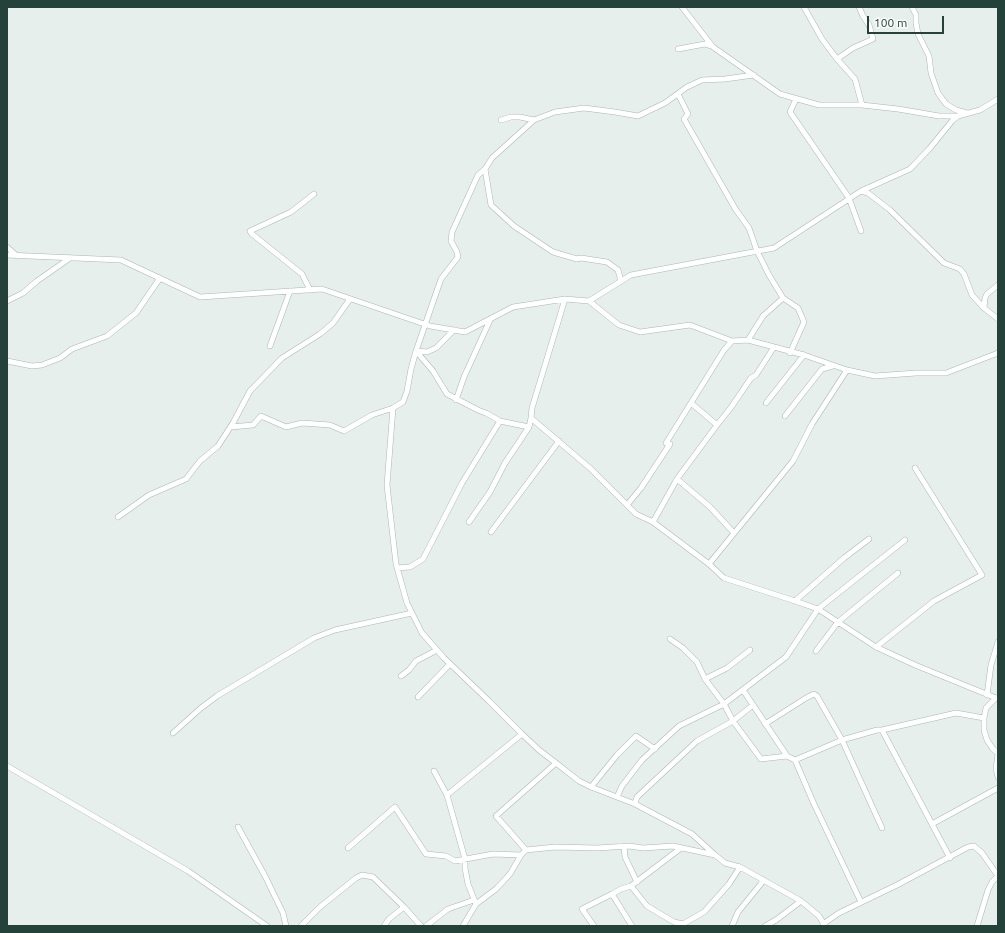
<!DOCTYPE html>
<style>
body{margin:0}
#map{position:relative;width:1005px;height:933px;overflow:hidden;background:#e6efeb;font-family:Ubuntu,sans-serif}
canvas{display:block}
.frame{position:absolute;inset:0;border:8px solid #24423a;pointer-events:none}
.scale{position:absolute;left:867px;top:16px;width:77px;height:18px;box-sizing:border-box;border:2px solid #24423a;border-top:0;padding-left:5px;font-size:12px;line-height:14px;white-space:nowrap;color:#24423a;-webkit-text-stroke:3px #f7fbf9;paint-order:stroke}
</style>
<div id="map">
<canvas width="1005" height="933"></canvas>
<div class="frame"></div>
<div class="scale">100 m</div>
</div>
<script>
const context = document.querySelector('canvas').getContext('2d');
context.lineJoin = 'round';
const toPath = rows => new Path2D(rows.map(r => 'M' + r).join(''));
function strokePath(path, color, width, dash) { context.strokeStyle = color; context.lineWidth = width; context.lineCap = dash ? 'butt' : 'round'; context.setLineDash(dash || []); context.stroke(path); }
const minor = toPath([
 [682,7,713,47,780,94,819,105,862,105,898,109,939,116,958,116,980,110,998,99],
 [804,7,822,39,837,59],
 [859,7,863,16,869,25,873,39,853,48,837,59,855,79,862,105],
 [912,7,916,15,916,23,918,34,929,56,931,73,938,93,946,104,956,110,967,113],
 [678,49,705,44,712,46],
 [678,94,688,114,684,119,736,210,749,228,757,251,769,275,783,298,798,308,804,322,790,353],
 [796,99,790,112,849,198,861,231],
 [501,120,511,117,520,117,534,120,555,112,584,108,615,112,638,116,665,103,687,87,702,80,725,79,754,75],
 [534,120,492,158,485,169,491,205,514,226,553,252,577,259,581,258,607,262,618,270,621,281],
 [861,191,868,193,890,210,944,263,960,269,964,274,972,295,984,308,998,319],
 [7,247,17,256],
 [7,255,121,260,200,297,322,289,430,326,465,332,513,307,565,299,589,301,631,275,774,248,861,191,910,169,930,148,952,121,958,116],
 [310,290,302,274,252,234,250,231,291,212,314,194],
 [565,299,532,408,531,418,591,469,636,514,653,522,709,564,724,578,795,601,818,609,876,647,915,665,996,698],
 [7,301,23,293,37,281,70,258],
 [589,301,619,325,640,332,690,325,732,341,748,340,804,355,847,370,875,376,916,373,946,373,998,353],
 [984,308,985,298,987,294,998,285],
 [454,330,436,348,427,352,416,351,433,371,447,394,480,411,486,413,500,421,529,427],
 [748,340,763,316,783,298],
 [270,346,290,291],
 [7,361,32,366,42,365,60,358,72,349,107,336,136,313,160,278],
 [456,400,464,377,491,318],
 [691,403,717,425,732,406,751,378,756,375,774,347],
 [766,403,804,355],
 [393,408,387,485,396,564,407,603,422,633,444,658,489,701,522,734,539,750,556,763,579,781,591,787,635,804,692,834,715,855],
 [785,416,822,369,833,366],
 [231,427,253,425,261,416,286,427,302,423,330,425,344,431,372,415,393,408,403,402,407,391,411,369,416,351,441,279,458,257,457,252,451,241,452,232,478,175,485,169],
 [666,443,724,350,732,341],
 [677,479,710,507,734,533],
 [627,505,641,488,670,444],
 [118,517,149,495,186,479,200,461,218,446,233,423,250,391,282,358,320,334,333,323,350,299],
 [469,522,490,492,505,463,529,427,531,418],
 [653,522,677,479,717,425],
 [491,532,559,441],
 [709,564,793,461,812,424,847,370],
 [397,568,410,567,423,559,462,483,500,421],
 [795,601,844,558,869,539],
 [670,639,683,648,697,662,705,679,724,704,733,721,761,759,787,756],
 [876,647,934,601,982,575,915,468],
 [816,651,838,622,898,573],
 [401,676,409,670,416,661,437,650],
 [705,679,727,668,750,650],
 [743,690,787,756,795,760,814,804,861,902],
 [987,695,991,665,998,642],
 [418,697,450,664],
 [996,698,986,708,984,718,984,730,987,740,993,749,998,753],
 [765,724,806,698,814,694,817,696,842,740,882,828],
 [882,730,950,858],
 [173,733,201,708,217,696,314,638,335,630,412,613],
 [998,754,996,769,998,777],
 [795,760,842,740,877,730,882,730,956,713,984,718],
 [7,766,188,871,267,926],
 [434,771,447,795,465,859,465,868,468,884,476,904,463,926],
 [591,787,617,755,636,736,655,749],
 [447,795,522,734],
 [617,797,622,786,642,760,679,726,724,704,786,657,818,609,905,540],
 [635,804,637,797,697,741,733,721,753,705],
 [932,824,998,788],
 [238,827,265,876,283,913,286,926],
 [624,846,625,857,637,882],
 [348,848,395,807,426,854,446,856,455,861,493,854,521,855,526,850,555,847,597,848,629,846,643,848,673,846,715,855,725,863,740,867,801,901,819,916,825,926],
 [526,850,496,816,556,763],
 [631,886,681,848],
 [612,894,621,889,631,886,647,906,674,922,683,924,704,912,729,884,740,867],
 [476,904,496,889,510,874,521,855],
 [823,924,839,913,897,885,968,847,974,846,982,853,998,876],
 [301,926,320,907,356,878,362,875,373,877,404,907,421,926],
 [384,926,389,919,404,907],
 [426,926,448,909,474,900],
 [594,926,582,909,612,894,632,926],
 [732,926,738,912,764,880],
 [765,926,776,920,801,901],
 [977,926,988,890,992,882,998,876]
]);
strokePath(minor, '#a8b8b2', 6);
strokePath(minor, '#fff', 5);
</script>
